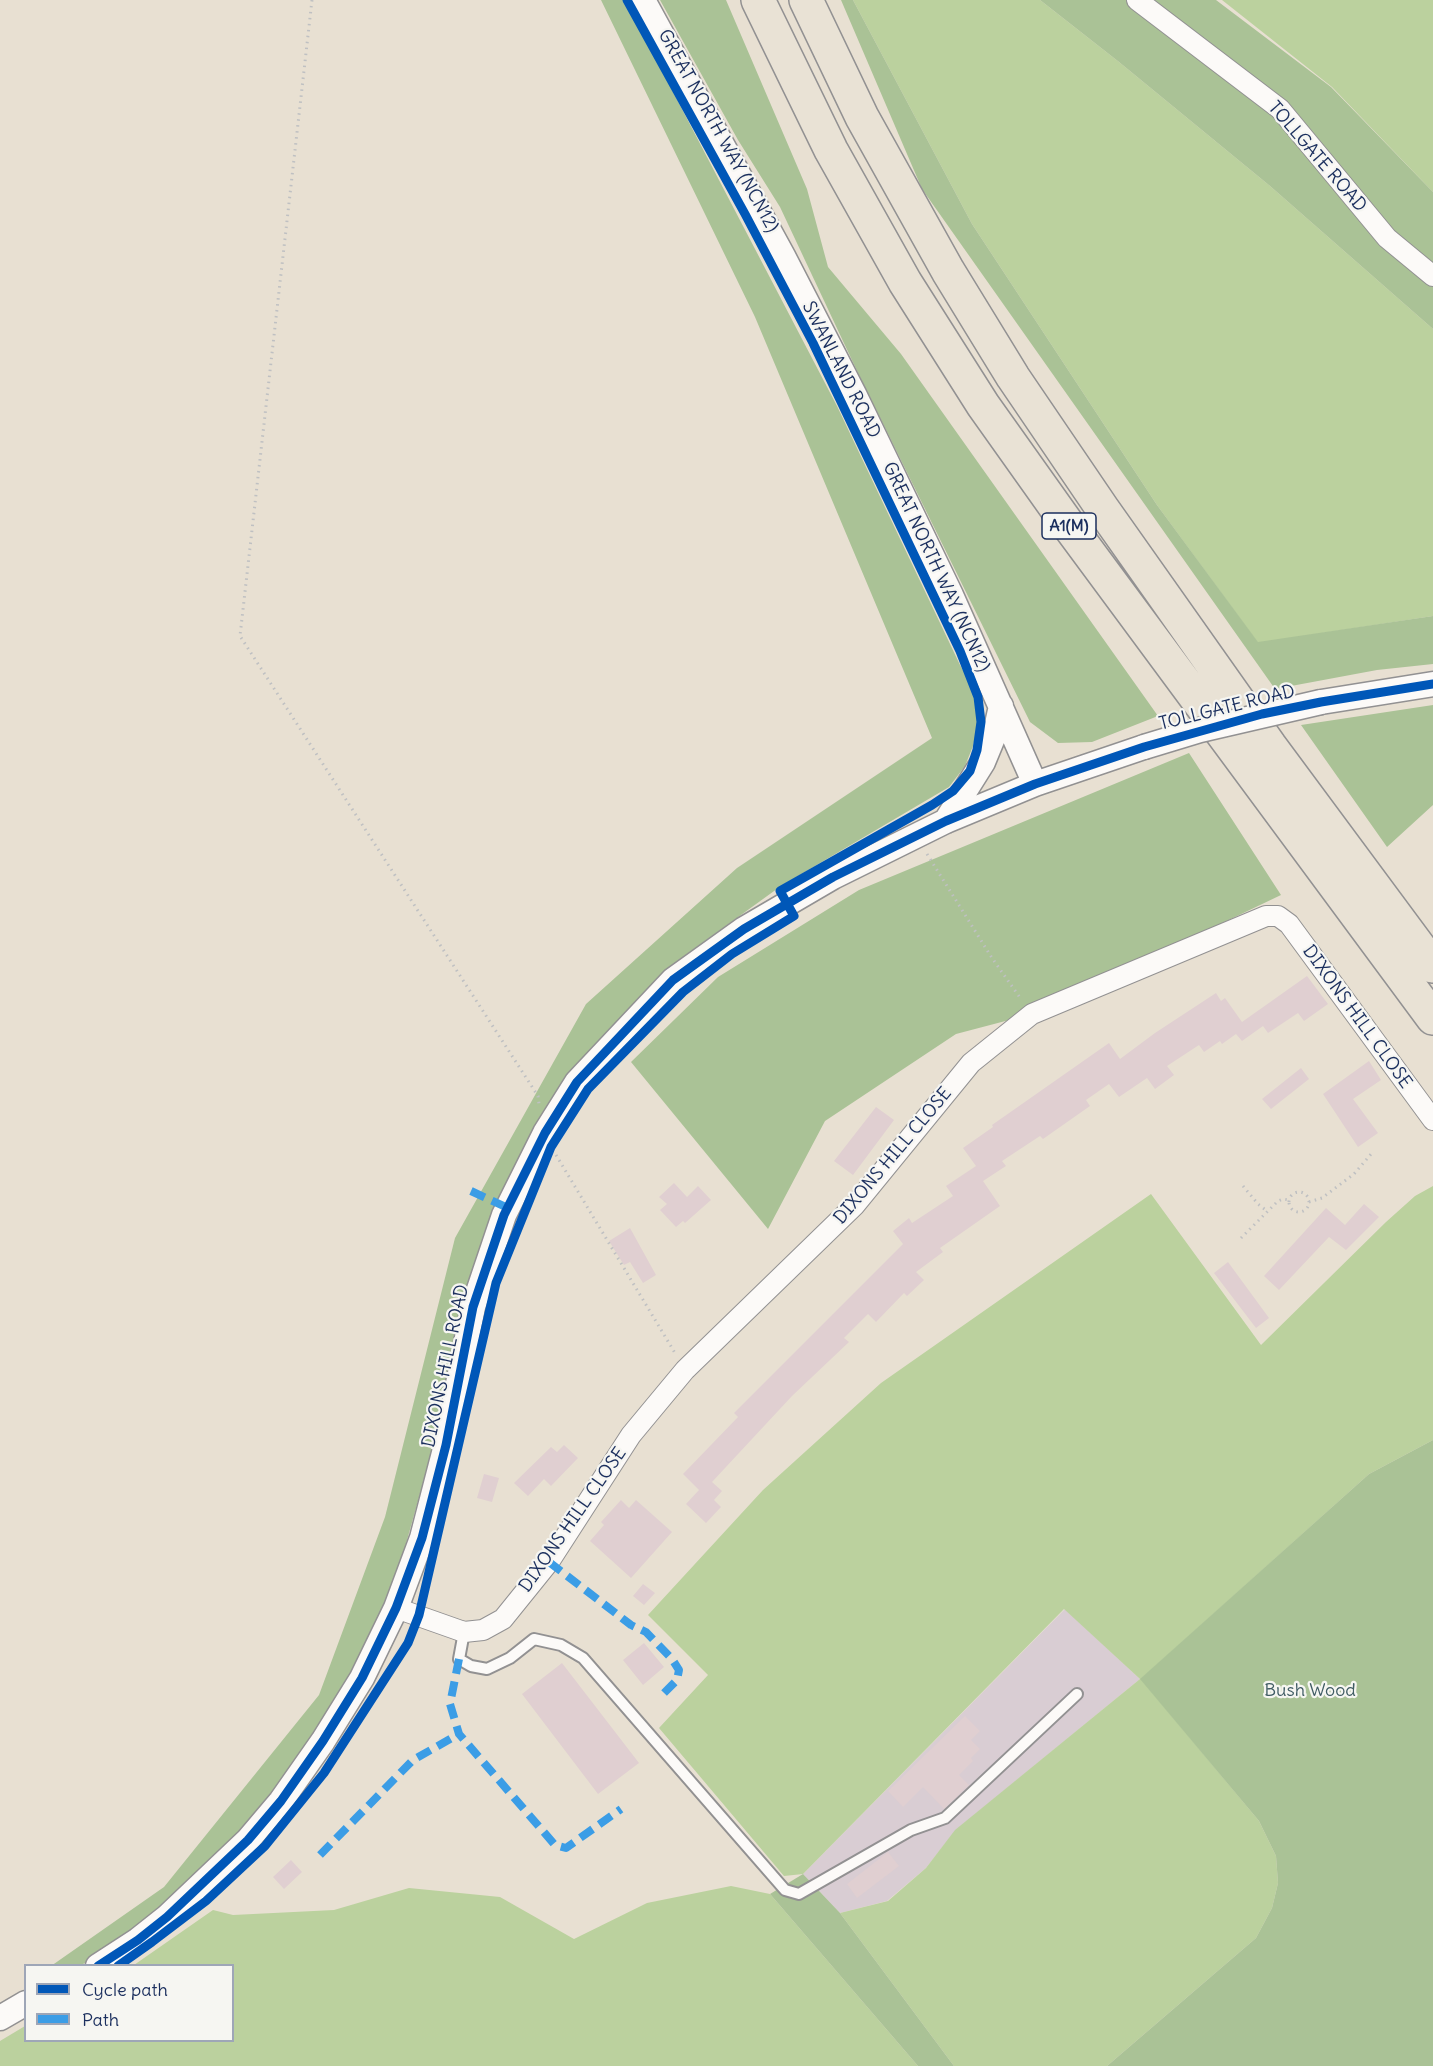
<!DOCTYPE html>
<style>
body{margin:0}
#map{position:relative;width:1433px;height:2066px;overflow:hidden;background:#e8e0d2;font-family:Delius,sans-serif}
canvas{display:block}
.legend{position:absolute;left:24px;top:1964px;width:210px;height:78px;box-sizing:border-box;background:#f6f6f2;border:2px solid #9ea6b7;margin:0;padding:8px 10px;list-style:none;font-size:18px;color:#1b2f5e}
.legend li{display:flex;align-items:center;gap:12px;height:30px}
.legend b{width:30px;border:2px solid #9ea6b7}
</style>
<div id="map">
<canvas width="1433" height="2066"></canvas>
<ul class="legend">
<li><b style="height:8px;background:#0057b8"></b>Cycle path</li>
<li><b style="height:8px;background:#3b9de6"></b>Path</li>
</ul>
</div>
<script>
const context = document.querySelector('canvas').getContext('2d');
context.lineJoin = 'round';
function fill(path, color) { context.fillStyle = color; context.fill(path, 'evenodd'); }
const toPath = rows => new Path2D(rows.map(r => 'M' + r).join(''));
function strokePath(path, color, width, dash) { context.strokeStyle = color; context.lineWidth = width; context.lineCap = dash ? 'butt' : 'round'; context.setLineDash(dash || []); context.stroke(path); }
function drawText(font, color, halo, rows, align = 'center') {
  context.font = font + ' Delius,sans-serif'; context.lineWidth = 4.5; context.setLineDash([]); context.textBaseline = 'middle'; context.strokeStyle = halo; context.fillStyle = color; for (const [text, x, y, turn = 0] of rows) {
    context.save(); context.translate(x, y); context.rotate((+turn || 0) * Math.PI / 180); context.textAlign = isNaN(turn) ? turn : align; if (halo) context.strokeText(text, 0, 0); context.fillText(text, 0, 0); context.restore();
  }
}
fill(toPath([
 [1065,1609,1140,1679,956,1830,926,1868,887,1901,840,1913,803,1874]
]), '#d9cdd3');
fill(toPath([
 [853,0,1040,0,1119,62,1270,186,1433,329,1433,616,1258,643,1157,505,972,224],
 [1222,0,1433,0,1433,192,1332,87],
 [1433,1186,1433,1440,1369,1474,1141,1679,1259,1821,1276,1856,1278,1883,1272,1908,1256,1938,1107,2066,954,2066,840,1913,888,1901,926,1868,955,1830,1140,1679,1064,1609,803,1874,784,1876,659,1728,708,1675,648,1615,763,1490,881,1383,1151,1194,1261,1345,1386,1222,1415,1196],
 [731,1886,770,1894,918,2066,0,2066,0,2041,25,2026,26,2040,232,2040,232,1966,134,1965,213,1910,233,1915,334,1910,409,1888,500,1897,574,1939,647,1903]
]), '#bbd19e');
fill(toPath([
 [601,0,625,0,837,406,960,665,978,697,980,715,973,746,965,766,949,787,781,886,669,967,552,1103,441,1419,391,1597,354,1677,247,1833,185,1892,107,1952,81,1965,51,1966,164,1887,319,1695,385,1517,455,1238,586,1004,737,868,932,738,755,317],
 [660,0,726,0,807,189,828,267,901,354,1158,716,1092,742,1058,743,1030,722,858,373,780,207,738,140],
 [841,0,853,0,972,224,1157,505,1258,642,1433,616,1433,664,1377,670,1275,689,922,189],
 [1040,0,1216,0,1331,87,1433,192,1433,329,1270,186,1119,62],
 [1433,705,1433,805,1387,847,1301,725],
 [1189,753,1281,895,1032,1014,956,1034,825,1121,768,1229,631,1062,718,977,859,890],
 [1433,1440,1433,2066,1107,2066,1256,1938,1272,1908,1278,1883,1276,1856,1259,1821,1140,1679,1369,1474],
 [803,1874,840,1913,954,2066,918,2066,770,1894]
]), '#aac296');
fill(toPath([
 [1307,976,1328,1004,1304,1021,1298,1013,1268,1033,1263,1026,1242,1041,1236,1034,1222,1044,1220,1041,1204,1052,1199,1045,1167,1066,1174,1075,1155,1089,1147,1078,1119,1097,1109,1084,1086,1100,1090,1106,1043,1139,1040,1136,1002,1161,1006,1166,983,1181,1000,1206,940,1248,943,1252,916,1272,924,1280,907,1296,904,1293,876,1322,868,1314,844,1338,849,1342,792,1396,712,1482,722,1491,714,1500,721,1507,706,1523,686,1504,699,1490,683,1474,738,1417,734,1413,903,1244,893,1231,909,1218,912,1223,953,1196,946,1186,976,1166,963,1148,993,1127,992,1125,1109,1043,1120,1059,1155,1033,1216,993,1221,1001,1225,998,1242,1022],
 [1369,1061,1381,1080,1353,1099,1378,1133,1358,1147,1323,1094],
 [1301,1068,1309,1079,1271,1109,1262,1099],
 [876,1107,894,1120,853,1175,834,1161],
 [674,1183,687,1197,698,1186,711,1200,685,1223,683,1221,676,1227,660,1210,667,1204,659,1197],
 [1364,1204,1379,1217,1346,1250,1329,1237,1279,1290,1264,1276,1326,1208,1345,1225],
 [630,1228,656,1275,643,1283,630,1262,624,1265,609,1241],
 [1228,1262,1269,1318,1256,1328,1214,1273],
 [564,1445,578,1458,551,1486,544,1479,528,1496,514,1483,551,1447,557,1452],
 [484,1474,499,1478,492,1502,477,1498],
 [621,1500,629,1508,636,1500,672,1532,631,1578,590,1541,604,1525,601,1522],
 [643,1584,655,1593,644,1605,633,1596],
 [644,1643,664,1667,643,1685,623,1660],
 [562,1663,639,1763,598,1794,522,1694],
 [965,1716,980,1731,971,1740,980,1749,971,1758,973,1761,959,1775,969,1785,944,1809,923,1787,903,1807,888,1791],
 [888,1852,899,1866,857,1898,847,1884],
 [291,1860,302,1872,284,1889,273,1877]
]), '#e0cfd1');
const service = toPath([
 [464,1632,459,1659,471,1666,487,1669,510,1658,534,1639,561,1645,583,1658,785,1890,799,1894,911,1830,945,1818,1077,1694]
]);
const minor = toPath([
 [1137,0,1280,109,1387,238,1433,276],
 [396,1608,464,1632,483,1630,503,1619,549,1562,631,1435,685,1370,855,1205,971,1063,1032,1014,1266,916,1278,916,1289,924,1433,1120]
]);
const tertiary = toPath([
 [643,0,783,256,855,396,951,595,1035,784],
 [1321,702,1433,684],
 [946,821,983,762,995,733,1001,706],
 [98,1966,138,1940,167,1917,248,1840,281,1801,323,1741,362,1678,396,1608,422,1538,446,1445,473,1307,504,1215,545,1133,577,1082,673,980,744,929,833,877,946,821,1035,784,1144,747],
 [0,2018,26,2003]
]);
const motorway = toPath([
 [758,0,831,150,905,282,983,405,1069,526,1433,1018],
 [806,0,862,117,948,271,1013,377,1102,508,1270,746,1433,966]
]);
strokePath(service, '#929192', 14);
strokePath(minor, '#929192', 22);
strokePath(tertiary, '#929192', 27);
strokePath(motorway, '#929192', 36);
strokePath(toPath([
 [312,0,240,636,538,1096,539,1104],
 [927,854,992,958,1021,999],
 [556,1155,675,1353],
 [1243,1186,1258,1204,1267,1211],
 '1289 1202a10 10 0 1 1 20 0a10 10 0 1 1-20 0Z',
 [1309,1202,1322,1198,1354,1174,1372,1153],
 [1241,1238,1278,1201,1283,1199,1289,1200]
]), '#bfc0c2', 3, [1.5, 4.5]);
strokePath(service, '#fcfaf8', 10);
strokePath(minor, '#fcfaf8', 20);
strokePath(tertiary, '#fcfaf8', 24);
strokePath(motorway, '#e9e2d5', 33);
const tertiaryBridge = toPath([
 [1144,747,1200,730,1321,702]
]);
strokePath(tertiaryBridge, '#929192', 27, []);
strokePath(tertiaryBridge, '#fcfaf8', 24);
strokePath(toPath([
 [471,1191,508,1208],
 [549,1562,631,1625,646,1632,672,1659,679,1670,677,1680,661,1696],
 [459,1659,450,1704,459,1734,555,1845,566,1848,621,1809],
 [320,1855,413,1760,459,1734]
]), '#3b9de6', 8, [15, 8]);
strokePath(toPath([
 [98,1966,138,1940,167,1917,248,1840,281,1801,323,1741,362,1678,396,1608,422,1538,446,1445,473,1307,504,1215,545,1133,577,1082,673,980,744,929,833,877,946,821,1035,784,1144,747,1262,714,1321,702,1433,684],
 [118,1966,152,1942,206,1901,265,1846,324,1773,408,1643,419,1615,496,1283,551,1147,588,1089,683,992,732,954,794,916,780,891,932,805,953,791,970,771,977,750,981,722,978,697,960,651,813,343,745,214,627,0]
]), '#0057b8', 9);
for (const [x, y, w] of [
 [1069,526,54]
]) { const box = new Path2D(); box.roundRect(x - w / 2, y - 13, w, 26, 4.5); context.fillStyle = '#f6f6f2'; context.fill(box); strokePath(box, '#1b2f5e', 1.5); }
drawText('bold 16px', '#1b2f5e', null, [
 ["A1(M)",1069,526]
]);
drawText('18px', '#1b2f5e', '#f6f6f2', [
 ["GREAT NORTH WAY (NCN12)",718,131,61],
 ["TOLLGATE ROAD",1317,157,49],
 ["SWANLAND ROAD",841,370,63],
 ["GREAT NORTH WAY (NCN12)",936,567,65],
 ["TOLLGATE ROAD",1227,708,-14],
 ["DIXONS HILL CLOSE",1357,1017,54],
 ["DIXONS HILL CLOSE",893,1156,-50],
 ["DIXONS HILL ROAD",446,1366,-78],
 ["DIXONS HILL CLOSE",573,1520,-55]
]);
drawText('18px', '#405c64', '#f6f6f2', [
 ["Bush Wood",1310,1691]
]);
</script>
